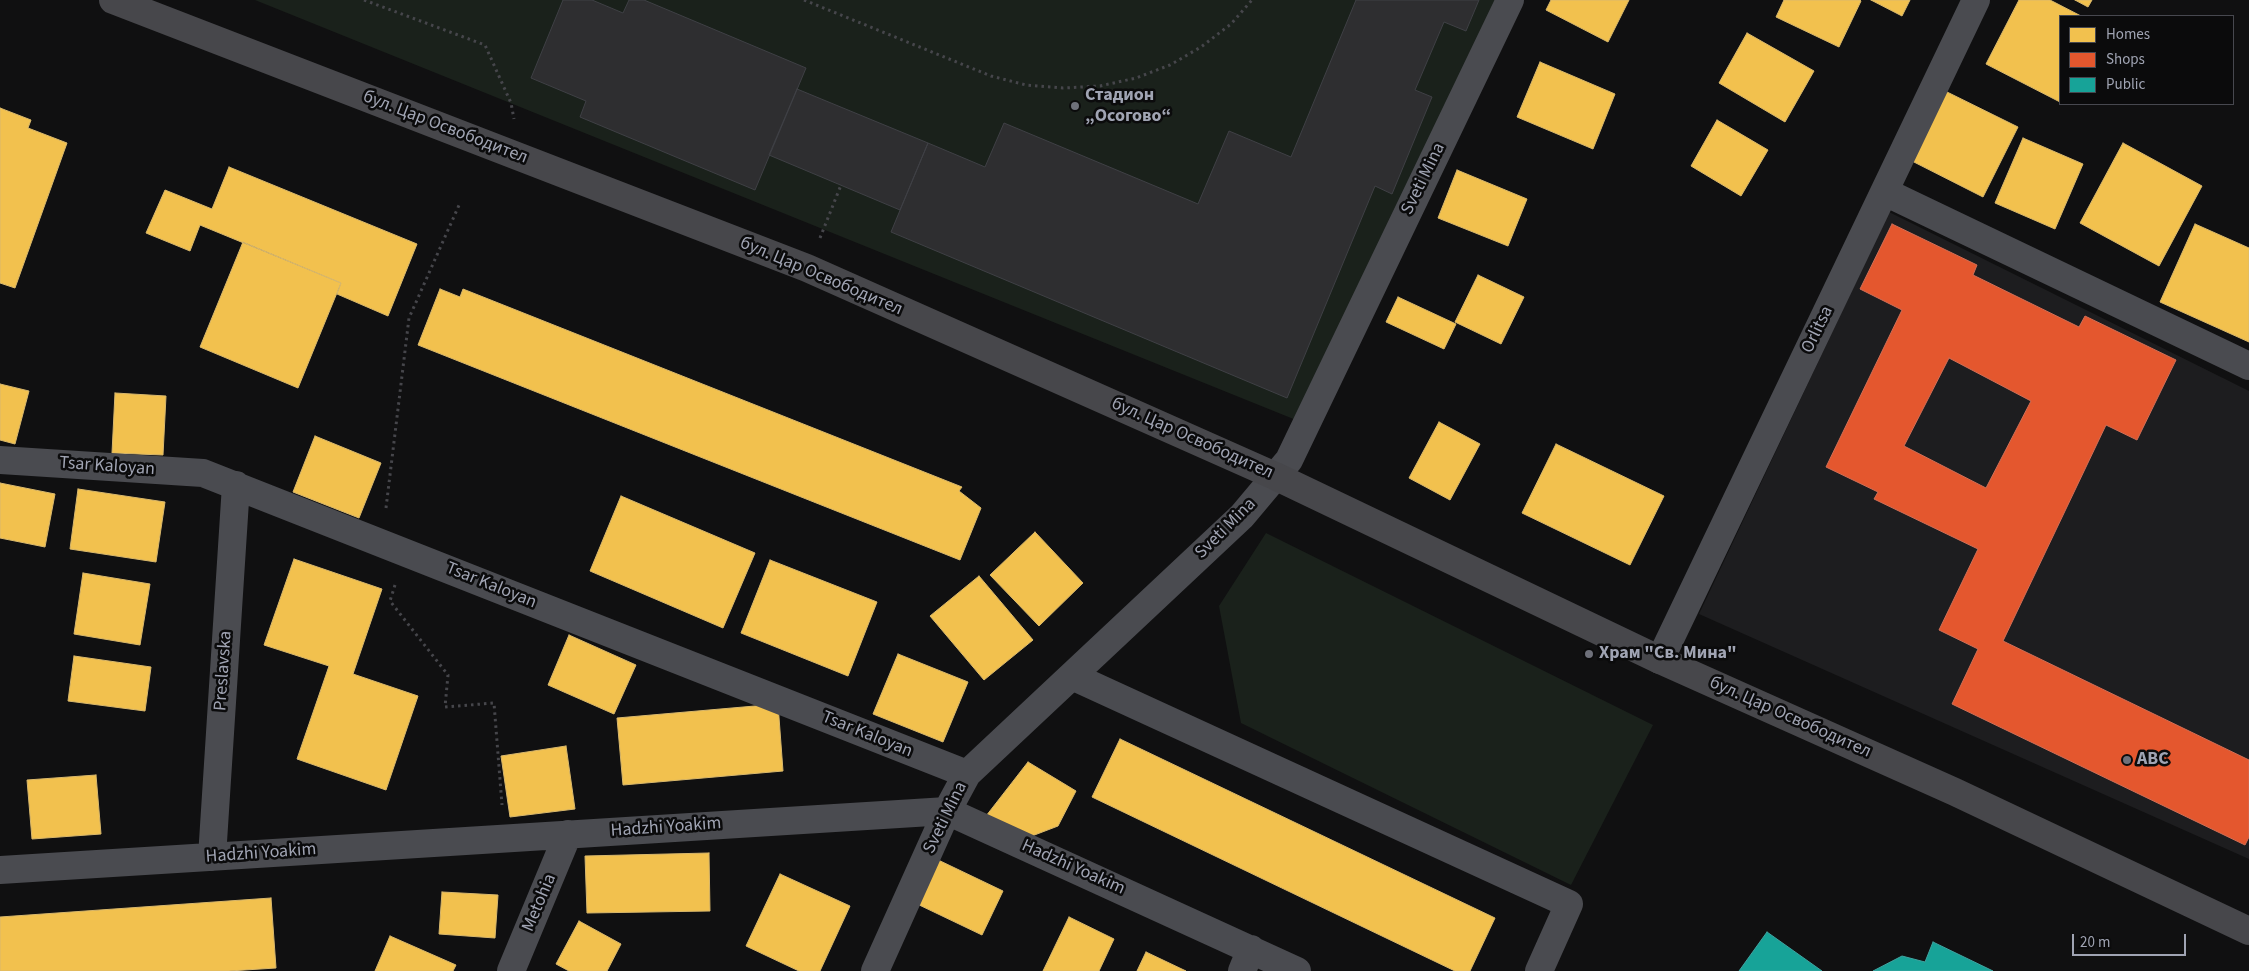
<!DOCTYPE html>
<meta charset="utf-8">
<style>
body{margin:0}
#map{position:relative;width:2249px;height:971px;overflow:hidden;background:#101011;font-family:"Source Sans 3",sans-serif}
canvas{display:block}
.legend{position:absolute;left:2059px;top:15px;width:175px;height:90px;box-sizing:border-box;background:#0b0b0c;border:1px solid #47484f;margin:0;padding:6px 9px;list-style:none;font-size:15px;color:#a0a4b3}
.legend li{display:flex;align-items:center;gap:10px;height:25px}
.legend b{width:25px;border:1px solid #47484f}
.scale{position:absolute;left:2072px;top:934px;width:114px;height:22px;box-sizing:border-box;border:2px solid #a0a4b3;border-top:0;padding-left:6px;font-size:15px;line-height:18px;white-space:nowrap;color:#a0a4b3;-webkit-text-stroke:4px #0b0b0c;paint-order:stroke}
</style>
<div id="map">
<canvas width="2249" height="971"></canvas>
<ul class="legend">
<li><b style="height:14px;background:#f2c14e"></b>Homes</li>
<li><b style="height:14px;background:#e4572e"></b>Shops</li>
<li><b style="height:14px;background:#17a398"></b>Public</li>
</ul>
<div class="scale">20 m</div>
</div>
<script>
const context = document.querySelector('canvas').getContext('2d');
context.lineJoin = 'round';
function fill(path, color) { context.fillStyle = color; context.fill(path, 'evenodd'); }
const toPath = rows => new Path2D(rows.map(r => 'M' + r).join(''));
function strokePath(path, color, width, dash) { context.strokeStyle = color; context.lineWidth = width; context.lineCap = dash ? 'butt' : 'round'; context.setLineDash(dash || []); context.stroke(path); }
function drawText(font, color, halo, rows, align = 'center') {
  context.font = font + ' "Source Sans 3",sans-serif'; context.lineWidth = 5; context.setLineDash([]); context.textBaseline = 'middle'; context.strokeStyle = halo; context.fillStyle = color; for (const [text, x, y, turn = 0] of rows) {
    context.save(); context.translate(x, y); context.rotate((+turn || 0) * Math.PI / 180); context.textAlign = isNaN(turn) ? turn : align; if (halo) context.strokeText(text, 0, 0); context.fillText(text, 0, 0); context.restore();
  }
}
fill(toPath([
 [1889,212,2249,391,2249,859,1699,614]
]), '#1d1d1f');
fill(toPath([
 [255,0,1496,0,1296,420],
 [1266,533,1653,725,1571,885,1241,723,1219,606]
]), '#1a211b');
const homes = toPath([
 [1551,0,1629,0,1608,42,1546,10,1551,0],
 [1784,0,1860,0,1861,1,1839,47,1776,17,1784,0],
 [1871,0,1910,0,1902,16,1871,0],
 [2019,0,2050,0,2081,16,2060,16,2060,102,1986,64,2019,0],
 [2075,0,2092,0,2088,7,2075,0],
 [1747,33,1814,71,1785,122,1719,83,1747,33],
 [1540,62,1615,94,1593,149,1517,117,1540,62],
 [1943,90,2018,127,1983,197,1908,159,1943,90],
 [0,108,31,120,28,128,67,143,15,288,0,283,0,108],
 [1717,120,1768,150,1741,196,1691,166,1717,120],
 [2023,138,2083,164,2055,229,1995,203,2023,138],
 [2123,143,2202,186,2159,266,2080,223,2123,143],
 [229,167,417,244,388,316,337,294,341,283,200,225,190,251,146,233,165,190,212,209,229,167],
 [1457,170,1527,199,1508,246,1438,218,1457,170],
 [2195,224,2249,248,2249,342,2160,302,2195,224],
 [243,242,341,283,298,388,200,347,243,242],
 [1478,275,1524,297,1501,344,1455,322,1478,275],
 [440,289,460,297,463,289,962,487,959,491,981,508,960,560,418,345,440,289],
 [1398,297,1456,324,1444,349,1386,322,1398,297],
 [0,384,29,391,15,444,0,440,0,384],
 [115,393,166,396,163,455,112,453,115,393],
 [1439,422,1480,444,1450,500,1409,478,1439,422],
 [315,436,381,463,359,518,293,492,315,436],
 [1556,444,1664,496,1630,565,1522,513,1556,444],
 [0,483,55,494,45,547,0,538,0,483],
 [78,489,165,502,156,562,70,549,78,489],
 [621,496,755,553,723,628,590,571,621,496],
 [1035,532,1083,583,1039,626,990,575,1035,532],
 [294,559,382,589,353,674,418,696,386,790,297,759,329,666,264,645,294,559],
 [770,560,877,602,848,676,741,633,770,560],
 [83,573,150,584,140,645,74,634,83,573],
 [979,576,1033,640,984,680,930,616,979,576],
 [569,635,636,665,614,714,548,685,569,635],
 [898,654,968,682,943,742,873,714,898,654],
 [74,656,151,667,145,711,68,701,74,656],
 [778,704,783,771,623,785,617,718,778,704],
 [1120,739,1495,918,1470,971,1455,971,1092,797,1120,739],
 [566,746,575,809,510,817,501,756,566,746],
 [1028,762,1076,791,1058,826,1024,839,986,816,1028,762],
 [96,775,101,834,32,839,27,780,96,775],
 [709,853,710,911,587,913,585,856,709,853],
 [934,858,1003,891,982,935,913,902,934,858],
 [780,874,850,906,820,971,799,971,746,946,780,874],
 [442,892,498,895,495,938,439,934,442,892],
 [271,898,276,968,229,971,0,971,0,917,271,898],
 [1069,917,1114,939,1099,971,1043,971,1069,917],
 [579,921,621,944,607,971,569,971,556,964,579,921],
 [390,936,456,965,453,971,375,971,390,936],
 [1146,952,1186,971,1137,971,1146,952]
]);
fill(homes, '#f2c14e');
strokePath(homes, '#d9b86c', 1);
const shops = toPath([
 [1892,224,1977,265,1973,275,2079,327,2085,316,2176,360,2137,440,2106,425,2003,641,2249,760,2249,837,2245,845,1952,704,1978,649,1939,630,1978,549,1874,499,1878,492,1826,467,1902,310,1860,289,1892,224],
 [1949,358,2031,401,1986,488,1904,446,1949,358]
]);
fill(shops, '#e4572e');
strokePath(shops, '#d06e56', 1);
const public = toPath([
 [1767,932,1822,971,1739,971,1767,932],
 [1933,942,1993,971,1873,971,1902,956,1925,962,1933,942]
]);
fill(public, '#17a398');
strokePath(public, '#40a3a0', 1);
const building = toPath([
 [563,0,592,0,623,13,629,0,644,0,806,68,755,190,580,117,586,101,531,78,563,0],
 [1356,0,1479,0,1466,31,1444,22,1415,90,1432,97,1392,194,1375,186,1287,398,891,232,928,143,985,167,1004,123,1198,204,1229,131,1291,157,1356,0],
 [797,89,928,143,900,210,769,155,797,89]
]);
fill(building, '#2e2e30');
strokePath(building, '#3f4045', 1);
strokePath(toPath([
 [364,0,485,45,511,103,514,119],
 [804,0,991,76,1026,85,1063,88,1100,86,1136,78,1170,65,1201,47,1231,24,1252,0],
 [820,238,841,185],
 [386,508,409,318,460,203],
 [395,585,390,601,448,675,445,707,494,703,502,805]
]), '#46464b', 3, [2.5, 4]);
strokePath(toPath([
 [1885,192,2249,366],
 [0,460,203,473,967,774],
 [1660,660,1976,0],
 [1072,676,1569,904,1539,971],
 [212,857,236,485],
 [0,870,947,811,1297,971],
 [511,971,568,834],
 [875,971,947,811,967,774,1242,516,1289,460,1510,0],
 [1242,971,1251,949]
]), '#4a4b50', 28);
strokePath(toPath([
 [113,0,807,268,1275,476,1660,660,1955,792,2249,931]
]), '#47474b', 28);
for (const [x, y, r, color] of [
 [1075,106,5,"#6e707a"],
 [1589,654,5,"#6e707a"],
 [2127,760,5,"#6e707a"]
]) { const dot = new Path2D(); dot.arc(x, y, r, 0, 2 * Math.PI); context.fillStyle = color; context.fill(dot); strokePath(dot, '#0b0b0c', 2); }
drawText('bold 18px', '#a0a4b3', '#0b0b0c', [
 ["Стадион",1085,96],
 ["„Осогово“",1085,117],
 ["Храм \"Св. Мина\"",1599,654],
 ["ABC",2137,760]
], 'left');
drawText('18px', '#a0a4b3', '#0b0b0c', [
 ["бул. Цар Освободител",445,128,21],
 ["Sveti Mina",1424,179,-64],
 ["бул. Цар Освободител",821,277,23],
 ["Orlitsa",1818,330,-64],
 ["бул. Цар Освободител",1192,439,24],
 ["Tsar Kaloyan",107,467,4],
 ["Sveti Mina",1226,529,-45],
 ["Tsar Kaloyan",491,586,22],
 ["Preslavska",224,671,-86],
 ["бул. Цар Освободител",1790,718,24],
 ["Tsar Kaloyan",867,735,22],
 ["Sveti Mina",946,818,-64],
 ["Hadzhi Yoakim",666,828,-4],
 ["Hadzhi Yoakim",261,854,-4],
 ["Hadzhi Yoakim",1073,868,24],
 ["Metohia",540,903,-67]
]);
</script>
